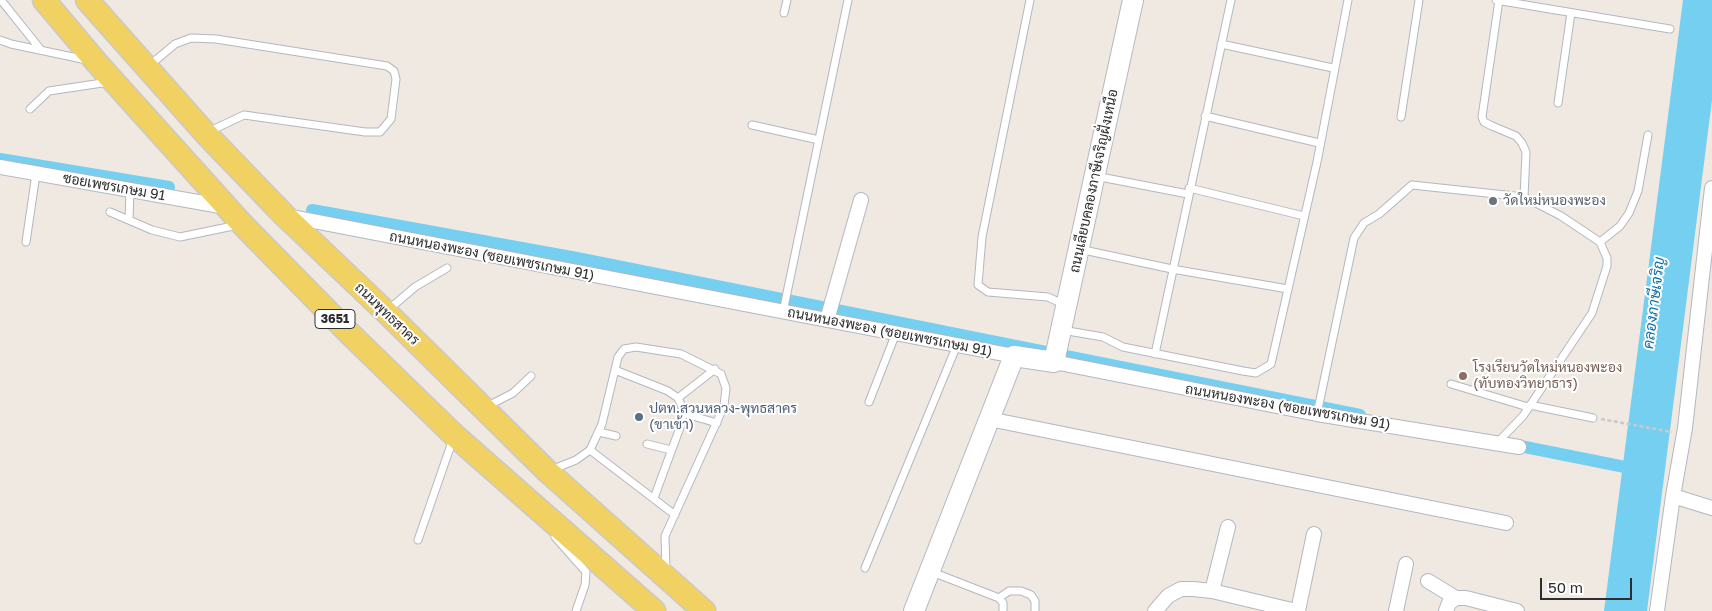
<!DOCTYPE html>
<meta charset="utf-8">
<style>
body{margin:0}
#map{position:relative;width:1712px;height:611px;overflow:hidden;background:#efe9e1;font-family:"Golos Text",sans-serif}
canvas{display:block}
.scale{position:absolute;left:1540px;top:578px;width:92px;height:22px;box-sizing:border-box;border:2px solid #2e2e2e;border-top:0;padding-left:6px;font-size:15px;line-height:18px;white-space:nowrap;color:#2e2e2e;-webkit-text-stroke:4px #fff;paint-order:stroke}
</style>
<div id="map">
<canvas width="1712" height="611"></canvas>
<div class="scale">50 m</div>
</div>
<script>
const context = document.querySelector('canvas').getContext('2d');
context.lineJoin = 'round';
function fill(path, color) { context.fillStyle = color; context.fill(path, 'evenodd'); }
const toPath = rows => new Path2D(rows.map(r => 'M' + r).join(''));
function strokePath(path, color, width, dash) { context.strokeStyle = color; context.lineWidth = width; context.lineCap = dash ? 'butt' : 'round'; context.setLineDash(dash || []); context.stroke(path); }
function drawText(font, color, halo, rows, align = 'center') {
  context.font = font + ' "Golos Text",Sarabun,sans-serif'; context.lineWidth = 4; context.setLineDash([]); context.textBaseline = 'middle'; context.strokeStyle = halo; context.fillStyle = color; for (const [text, x, y, turn = 0] of rows) {
    context.save(); context.translate(x, y); context.rotate((+turn || 0) * Math.PI / 180); context.textAlign = isNaN(turn) ? turn : align; if (halo) context.strokeText(text, 0, 0); context.fillText(text, 0, 0); context.restore();
  }
}
fill(toPath([
 [1683,0,1712,0,1712,100,1647,611,1604,611]
]), '#75cff0');
strokePath(toPath([
 [0,159,169,187],
 [312,210,577,258,1360,415],
 [1510,444,1640,470]
]), '#75cff0', 12);
const lane = toPath([
 [1,0,41,50],
 [1030,0,982,237,978,285,988,292,1048,297,1065,305],
 [1496,0,1670,29],
 [784,13,787,0],
 [0,40,11,44,87,60],
 [1221,44,1333,68],
 [150,65,175,44,191,38,216,39,387,66,394,71,396,79,391,119,380,132,365,132,244,115,208,132],
 [1558,103,1571,13],
 [30,109,49,91,109,82],
 [1205,116,1319,143],
 [1401,117,1419,0],
 [752,125,819,140],
 [1095,176,1188,194],
 [1189,188,1304,216],
 [110,212,152,230,180,237,238,225],
 [129,220,130,190],
 [26,242,36,174],
 [1600,242,1620,226,1629,213,1638,191,1648,135],
 [1079,249,1172,269,1288,289],
 [388,310,415,287,447,268],
 [783,312,848,0],
 [1062,330,1103,337,1123,347,1243,371,1256,373,1271,364,1317,162,1348,0],
 [1155,354,1231,0],
 [615,370,668,391,678,398,683,409,682,422,654,498],
 [1451,384,1528,407],
 [678,398,715,369],
 [869,402,896,333],
 [1530,405,1593,418],
 [486,407,513,393,531,376],
 [682,413,717,423],
 [1317,414,1354,238,1364,223,1379,214,1412,185,1524,197],
 [599,432,616,436],
 [1497,443,1523,416,1592,313,1607,266,1607,258,1600,242,1561,216,1524,197,1526,152,1522,143,1516,136,1492,126,1484,122,1482,117,1499,0],
 [647,444,671,450],
 [590,450,675,515],
 [551,470,576,460,590,450,602,424,618,357,624,349,636,347,681,354,721,374,726,388,724,406,665,536,666,571],
 [555,537,586,572,585,585,576,611],
 [418,540,453,439],
 [865,568,957,345],
 [932,572,999,598,1003,603,1003,611],
 [999,598,1009,591,1021,591,1031,595,1035,601,1035,611]
]);
const street = toPath([
 [0,167,226,207],
 [287,216,1014,356],
 [827,320,861,200],
 [1054,362,1317,414,1519,447],
 [989,419,1506,523],
 [1673,496,1685,428,1712,188],
 [1428,581,1456,598],
 [1212,591,1228,527],
 [1155,611,1168,596,1181,589,1193,589,1212,591,1296,611],
 [1298,611,1314,534],
 [1396,611,1406,564],
 [1446,611,1449,603,1456,598,1466,598,1517,611],
 [1657,611,1673,496,1712,508]
]);
const secondary = toPath([
 [914,611,1014,356,1054,362,1133,0]
]);
const primary = toPath([
 [44,0,97,63,242,224,347,331,454,435,654,611],
 [87,0,206,134,284,215,386,312,547,471,704,611]
]);
strokePath(lane, '#b4b7c1', 9);
strokePath(street, '#b4b7c1', 16);
strokePath(secondary, '#b4b7c1', 22);
strokePath(primary, '#c9c9c9', 25);
strokePath(toPath([
 [1601,419,1672,432]
]), '#c9c9c9', 2.5, [4, 2.5]);
strokePath(lane, '#fff', 7);
strokePath(street, '#fff', 14);
strokePath(secondary, '#fff', 20);
strokePath(primary, '#f2d163', 22);
for (const [x, y, r, color] of [
 [1493,201,5,"#6b7280"],
 [1463,376,5,"#8d6e63"],
 [639,417,5,"#5c6f8a"]
]) { const dot = new Path2D(); dot.arc(x, y, r, 0, 2 * Math.PI); context.fillStyle = color; context.fill(dot); strokePath(dot, '#fff', 2); }
for (const [x, y, w] of [
 [335,319,40]
]) { const box = new Path2D(); box.roundRect(x - w / 2, y - 9.5, w, 19, 4); context.fillStyle = '#fff'; context.fill(box); strokePath(box, '#2e2e2e', 1); }
drawText('bold 12px', '#2e2e2e', null, [
 ["3651",335,319]
]);
drawText('14px', '#2e2e2e', '#fff', [
 ["ถนนเลียบคลองภาษีเจริญฝั่งเหนือ",1094,181,-78],
 ["ซอยเพชรเกษม 91",114,187,10],
 ["ถนนหนองพะอง (ซอยเพชรเกษม 91)",492,256,11],
 ["ถนนพุทธสาคร",387,314,44],
 ["ถนนหนองพะอง (ซอยเพชรเกษม 91)",890,332,11],
 ["ถนนหนองพะอง (ซอยเพชรเกษม 91)",1288,407,10]
]);
drawText('14px', '#5b616d', '#fff', [
 ["วัดใหม่หนองพะอง",1503,201]
], 'left');
drawText('14px', '#785e54', '#fff', [
 ["โรงเรียนวัดใหม่หนองพะอง",1473,368],
 ["(ทับทองวิทยาธาร)",1473,384]
], 'left');
drawText('14px', '#4e5e75', '#fff', [
 ["ปตท.สวนหลวง-พุทธสาคร",649,409],
 ["(ขาเข้า)",649,425]
], 'left');
drawText('italic 15px', '#0d6fa3', '#fff', [
 ["คลองภาษีเจริญ",1654,303,-83]
]);
</script>
